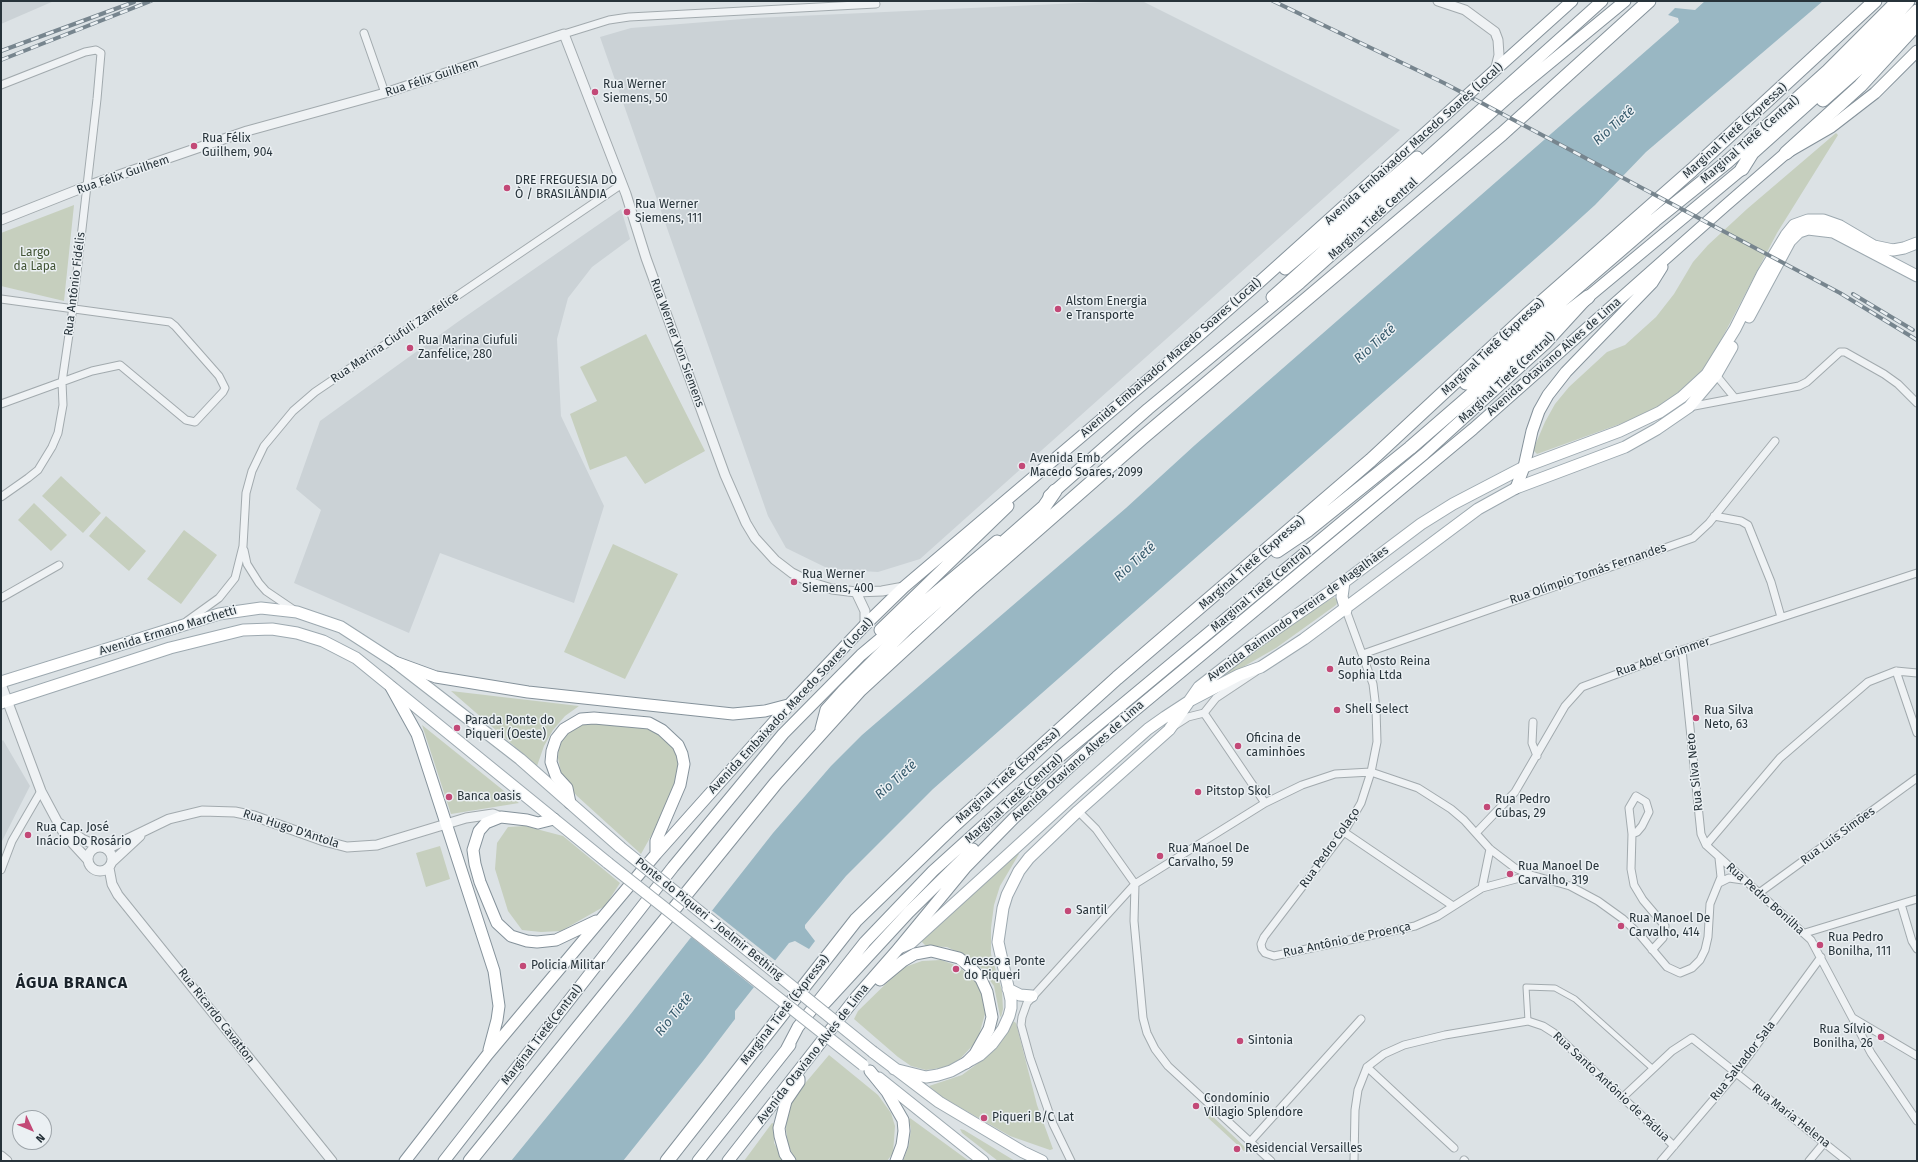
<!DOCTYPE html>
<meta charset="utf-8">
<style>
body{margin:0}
#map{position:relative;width:1918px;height:1162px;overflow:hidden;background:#dce2e5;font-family:"Fira Sans",sans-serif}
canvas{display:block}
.frame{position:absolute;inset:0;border:2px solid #27333a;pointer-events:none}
.north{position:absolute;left:12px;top:1110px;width:40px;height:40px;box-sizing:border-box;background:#ebf0f3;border:1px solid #9da4a9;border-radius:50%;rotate:134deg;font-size:11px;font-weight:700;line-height:16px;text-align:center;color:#27333a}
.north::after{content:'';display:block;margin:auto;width:14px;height:18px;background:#c34977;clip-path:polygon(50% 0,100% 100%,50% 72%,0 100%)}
</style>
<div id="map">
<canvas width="1918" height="1162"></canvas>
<div class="frame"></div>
<div class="north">N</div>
</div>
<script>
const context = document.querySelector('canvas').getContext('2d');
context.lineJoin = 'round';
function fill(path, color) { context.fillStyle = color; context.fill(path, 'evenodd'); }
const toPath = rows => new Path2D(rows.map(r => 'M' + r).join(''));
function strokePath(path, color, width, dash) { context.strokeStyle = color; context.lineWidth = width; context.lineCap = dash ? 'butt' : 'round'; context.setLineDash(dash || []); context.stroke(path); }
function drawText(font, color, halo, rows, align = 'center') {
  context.font = font + ' "Fira Sans",sans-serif'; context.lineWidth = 3; context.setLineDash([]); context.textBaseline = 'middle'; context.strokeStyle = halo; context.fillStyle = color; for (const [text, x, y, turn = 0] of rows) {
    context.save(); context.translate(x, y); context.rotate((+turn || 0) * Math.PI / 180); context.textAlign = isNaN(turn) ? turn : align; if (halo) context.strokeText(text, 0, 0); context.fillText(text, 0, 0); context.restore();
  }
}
fill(toPath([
 [1,1,54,1,1,24],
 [1123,1,1142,1,1400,130,920,559,878,572,829,569,786,548,768,516,600,37,631,28,755,18],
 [621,209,630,239,592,267,568,298,557,339,561,416,604,506,574,603,440,553,409,633,294,583,321,510,296,489,320,421,459,321],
 [3,740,30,786,1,843,1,742]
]), '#cbd2d6');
fill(toPath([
 [1836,133,1838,135,1777,233,1708,365,1684,388,1662,405,1642,416,1537,454,1533,450,1545,422,1555,404,1569,387,1607,352,1625,345,1656,317,1674,294,1693,262,1708,245,1747,209],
 [74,205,64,301,1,286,1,233],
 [646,334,705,451,645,484,626,456,590,470,570,414,597,401,580,367],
 [61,476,101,513,83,533,42,496],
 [34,503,67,535,51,551,18,520],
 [106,516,146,551,129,571,89,536],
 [184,530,217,555,181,604,147,579],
 [613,544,678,574,625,679,564,652],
 [1334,597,1338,601,1336,605,1276,648,1215,683,1214,680,1274,634],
 [451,691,579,706,565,716,553,730,544,746,537,766],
 [597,723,652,727,668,738,681,761,676,791,641,854,577,796,566,784,561,772,558,758,559,745,568,732,582,724],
 [422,725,519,803,451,814],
 [525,826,563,836,620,883,605,906,561,931,541,932,522,930,508,911,495,869,497,843,508,827],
 [440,846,450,879,426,887,416,853],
 [1017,853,1019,854,1000,886,994,905,991,928,991,954,1002,991,1003,1009,1001,1017,1000,1016,994,986,981,968,964,955,947,947,926,946,920,940],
 [941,960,958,966,974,980,981,988,985,1014,979,1035,973,1045,960,1059,947,1067,926,1070,911,1066,898,1057,854,1019,858,1011,902,968,922,961],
 [1013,1021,1016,1023,1037,1105,1053,1149,1050,1150,1010,1136,942,1097,929,1086,962,1075,977,1064,1001,1040],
 [829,1055,878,1095,891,1113,895,1126,893,1153,887,1161,796,1161,788,1145,786,1129,787,1111,796,1094],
 [1209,1113,1247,1149,1244,1151,1206,1116],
 [910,1118,969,1161,903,1161,909,1145,911,1129,909,1120],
 [772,1123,775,1124,774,1143,784,1161,744,1161],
 [960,1129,964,1130,1015,1161,998,1161,962,1133]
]), '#c6cfbe');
fill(toPath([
 [1705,1,1823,1,1646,152,1595,205,1552,244,933,789,846,876,805,925,805,928,815,941,809,949,795,941,789,943,735,1011,735,1019,703,1061,623,1161,511,1161,626,1020,773,833,831,766,862,735,1126,508,1195,445,1679,22,1678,18,1668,15,1675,8,1695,10]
]), '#99b7c3');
fill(toPath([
 [710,909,777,962,756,989,690,936]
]), '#dce2e5');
const pedestrian = toPath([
 [1528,1021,1526,987,1555,988,1575,999,1652,1068]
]);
const minor = toPath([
 [364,33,385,93],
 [564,34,609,20,629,17,876,4],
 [1,85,85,52,96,50,101,53,97,99,73,307,62,382,63,405,58,433,52,447,38,470,28,478,1,497],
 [1,299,170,322,175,326,219,376,225,388,223,392,195,422,186,420,120,365,92,371,1,404],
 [1716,375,1734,397],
 [1689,407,1799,386,1807,382,1840,352,1845,352,1884,374,1898,384,1917,403],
 [1714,516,1741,521,1748,525,1771,582,1781,617],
 [244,550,247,564,259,583,266,591,294,610],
 [1,598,59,565],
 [1346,610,1373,684,1376,709,1377,742,1371,772,1361,803,1344,832,1264,937,1261,944,1262,949,1265,953,1274,956,1415,926,1438,916,1482,888,1531,875],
 [187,621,219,598,235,578,243,546,246,493,252,471,264,446,293,411,315,392,622,184],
 [1682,650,1701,834,1706,845,1811,940,1871,1053,1917,1121],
 [1363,654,1693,538,1709,523,1775,441],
 [1896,671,1917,733],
 [1204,713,1265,803],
 [1204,713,1216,698,1255,672],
 [1533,722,1532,743,1537,756],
 [1174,726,1188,717,1204,713],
 [1078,811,1096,829,1135,884,1134,921,1143,1018,1147,1033,1155,1049,1168,1066,1271,1161],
 [1344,832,1453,906],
 [1476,833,1515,792,1565,706,1582,687,1682,650,1917,573],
 [1632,834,1637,832,1642,826,1649,812,1646,802,1636,796,1629,808,1632,834,1631,869,1634,885,1643,900,1665,926,1663,938,1652,950],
 [1706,845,1780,758,1868,682,1896,671,1917,673],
 [1,870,12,841,41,791],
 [1719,883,1729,878,1743,880],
 [1482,888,1490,849],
 [1759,893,1917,778],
 [1901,904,1912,941,1917,949],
 [1805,933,1917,899],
 [1853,1018,1917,1056],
 [1367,1067,1454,1148],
 [1622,1098,1672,1051,1692,1038,1847,1161],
 [1250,1142,1361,1019],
 [1464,1160,1465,1161],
 [1071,1161,1053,1124,1030,1058,1021,1025,1022,1017,1027,1003,1135,884,1265,803,1302,785,1335,774,1371,772,1418,788,1451,809,1464,820,1490,849,1515,868,1531,875,1570,886,1598,901,1623,919,1640,935,1667,967,1680,973,1692,968,1700,960,1705,950,1708,937,1710,904,1721,877,1719,858],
 [1354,1161,1355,1110,1358,1090,1367,1067,1384,1054,1404,1045,1445,1035,1528,1021,1543,1026,1554,1033,1674,1146],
 [1661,1161,1736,1073,1821,957],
 [1809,1161,1824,1143]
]);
const tertiary = toPath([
 [1438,1,1465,10,1495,32,1498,40,1499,55,1495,71],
 [1,220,87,186,247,131,385,93,564,34,626,194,646,258,725,475,746,523,755,538,775,560,792,573,812,583,832,589,856,592,882,591,904,587],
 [856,592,865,611,865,625],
 [1,684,41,791,64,834,87,859],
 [59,823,82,839,100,847],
 '88 859a12 12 0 1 1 24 0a12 12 0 1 1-24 0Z',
 [107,849,169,819,202,811,235,812,254,816,324,841,347,847,377,845,466,818,493,814,501,817],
 [112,862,140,836],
 [109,868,112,884,118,895,332,1161],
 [1,1156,7,1161]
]);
const primary = toPath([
 [1749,317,1790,241,1799,232,1808,229,1833,232,1917,276],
 [1344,582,1342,597,1346,610],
 [1,682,219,614,261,608,297,612,341,627,395,662,520,759,620,847],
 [1,703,170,648,243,630,272,629,297,633,323,641,356,658,608,863],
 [899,948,911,943,1079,790,1148,729,1165,717,1191,700,1239,675,1261,667,1304,639,1478,509,1516,488,1625,447,1657,429,1689,407,1716,375,1732,347],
 [1008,989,1020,995,1032,996],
 [873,1052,939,1102,1023,1152,1042,1161],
 [894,1069,926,1077,938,1075,951,1071,980,1055,992,1044,1003,1029,1009,1016,1011,1008,1011,1000,998,942,1003,908,1007,895,1019,871,1029,858,1078,811,1169,730,1199,687,1253,645,1344,582,1421,524,1453,504,1524,467,1620,431,1660,412,1682,397,1707,374,1735,329,1763,273,1786,235,1794,225,1808,220,1823,220,1840,226,1874,246,1893,250,1904,248,1917,243],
 [879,1078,983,1161]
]);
const trunk = toPath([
 [1285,269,1417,157],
 [1272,297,1602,1],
 [1516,488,1524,467,1532,431,1539,411,1548,395,1566,372,1652,283,1662,267],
 [1049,496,1148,409,1300,283,1512,94,1625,1],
 [880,630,1008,506],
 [395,662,436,677,528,692,733,714,765,711,788,705],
 [391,687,417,734,494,971,499,1006,497,1020,489,1050],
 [570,803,567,788,556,776,551,762,552,751,556,739,564,729,581,719,594,718,649,723,662,730,678,745,682,754,684,764,680,785,656,841,656,854],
 [554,819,538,823,527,820,501,817,486,823,479,831,473,850,475,864,480,882,494,916,497,923,511,936,527,941,537,942,556,940,596,921],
 [880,980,903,961,915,954,931,951,959,958,970,967,981,979,987,992,992,1017,989,1029,975,1054,966,1063],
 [825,1003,909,912,973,849],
 [786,1050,798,1027,865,942,933,871,1058,758,1424,454,1545,344,1588,297,1742,169],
 [870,1071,887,1092,903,1120,904,1131,902,1145,896,1161],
 [405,1161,488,1054,656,854,789,705,865,625,904,587,1162,368,1254,287,1572,1],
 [444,1161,673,867,783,734,861,655,997,541],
 [698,1161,790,1045],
 [728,1161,857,996,899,948,965,868,1014,818,1098,741,1473,429,1725,206,1786,153,1831,127,1875,93,1917,51],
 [790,1161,785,1154,780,1136,779,1128,786,1101,799,1082,799,1079]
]);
const motorway = toPath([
 [1823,100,1867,61,1917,11],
 [1786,153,1860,86,1917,24],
 [1742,169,1752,153,1829,84,1878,34,1908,1],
 [1466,383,1655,220,1727,162,1828,71,1898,1],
 [1277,551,1308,530,1410,448,1559,319,1588,297],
 [822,729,827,710,844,691,909,626,1044,507,1055,491],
 [470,1161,776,783,860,690,973,586,1142,438,1502,134,1649,1],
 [667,1161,856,920,951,828,1117,678,1371,460,1527,315,1692,170,1875,1]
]);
strokePath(pedestrian, '#a2aaae', 7);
strokePath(minor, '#a2aaae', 9);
strokePath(tertiary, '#a2aaae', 11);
strokePath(primary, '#9da9b0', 13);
strokePath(trunk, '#85929b', 13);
strokePath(motorway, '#85929b', 15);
strokePath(pedestrian, '#eff2f4', 5);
strokePath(minor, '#eff2f4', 7);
strokePath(tertiary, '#eff2f4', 9);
strokePath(primary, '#fff', 11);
strokePath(trunk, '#fff', 11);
strokePath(motorway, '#fff', 13);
const rail = toPath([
 [1273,1,1444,83,1840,293,1917,340],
 [1,51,134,2],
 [1,60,151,1],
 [1853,294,1913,330]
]);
strokePath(rail, '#77858e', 4);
strokePath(rail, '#ebf0f3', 2.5, [8]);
const primaryBridge = toPath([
 [620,847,873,1052],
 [608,863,863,1065]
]);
strokePath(primaryBridge, '#9da9b0', 13, []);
strokePath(primaryBridge, '#fff', 11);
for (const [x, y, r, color] of [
 [595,92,4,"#c34977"],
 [194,146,4,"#c34977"],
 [507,188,4,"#c34977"],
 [627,212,4,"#c34977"],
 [1058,309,4,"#c34977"],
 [410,348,4,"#c34977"],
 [1022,466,4,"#c34977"],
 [794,582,4,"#c34977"],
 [1330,669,4,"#c34977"],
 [1337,710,4,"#c34977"],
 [1696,718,4,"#c34977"],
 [457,728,4,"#c34977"],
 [1238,746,4,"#c34977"],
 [1198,792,4,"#c34977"],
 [449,797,4,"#c34977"],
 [1487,807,4,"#c34977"],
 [28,835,4,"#c34977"],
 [1160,856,4,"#c34977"],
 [1510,874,4,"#c34977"],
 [1068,911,4,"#c34977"],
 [1621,926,4,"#c34977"],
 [1820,945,4,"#c34977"],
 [523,966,4,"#c34977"],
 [956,969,4,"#c34977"],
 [1881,1037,4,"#c34977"],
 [1240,1041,4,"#c34977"],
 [1196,1106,4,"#c34977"],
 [984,1118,4,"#c34977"],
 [1237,1149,4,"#c34977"]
]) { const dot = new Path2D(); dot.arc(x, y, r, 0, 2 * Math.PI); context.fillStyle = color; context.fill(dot); strokePath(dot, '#ebf0f3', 1.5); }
drawText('12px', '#27333a', '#ebf0f3', [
 ["Rua Félix Guilhem",432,78,-18],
 ["Marginal Tietê (Expressa)",1735,131,-42],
 ["Marginal Tietê (Central)",1750,140,-41],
 ["Avenida Embaixador Macedo Soares (Local)",1414,144,-42],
 ["Rua Félix Guilhem",123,175,-19],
 ["Margina Tietê Central",1373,219,-42],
 ["Rua Antônio Fidélis",75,284,-83],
 ["Rua Marina Ciufuli Zanfelice",395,338,-34],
 ["Rua Werner Von Siemens",677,343,70],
 ["Marginal Tietê (Expressa)",1493,347,-43],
 ["Avenida Otaviano Alves de Lima",1554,357,-41],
 ["Avenida Embaixador Macedo Soares (Local)",1171,358,-41],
 ["Marginal Tietê (Central)",1507,378,-43],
 ["Marginal Tietê (Expressa)",1252,563,-41],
 ["Rua Olímpio Tomás Fernandes",1588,574,-19],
 ["Marginal Tietê (Central)",1261,589,-40],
 ["Avenida Raimundo Pereira de Magalhães",1298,614,-36],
 ["Avenida Ermano Marchetti",168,631,-17],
 ["Rua Abel Grimmer",1663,657,-19],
 ["Avenida Embaixador Macedo Soares (Local)",791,706,-47],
 ["Avenida Otaviano Alves de Lima",1078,761,-42],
 ["Rua Silva Neto",1695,772,-96],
 ["Marginal Tietê (Expressa)",1008,776,-42],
 ["Marginal Tietê (Central)",1014,799,-42],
 ["Rua Hugo D'Antola",291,829,18],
 ["Rua Luís Simões",1838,836,-36],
 ["Rua Pedro Colaço",1330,848,-55],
 ["Rua Pedro Bonilha",1765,899,42],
 ["Ponte do Piqueri - Joelmir Bething",709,919,39],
 ["Rua Antônio de Proença",1347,940,-12],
 ["Marginal Tietê (Expressa)",785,1010,-52],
 ["Rua Ricardo Cavatton",216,1016,52],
 ["Marginal Tietê(Central)",542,1035,-52],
 ["Avenida Otaviano Alves de Lima",813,1054,-52],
 ["Rua Salvador Sala",1743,1061,-52],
 ["Rua Santo Antônio de Pádua",1611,1087,43],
 ["Rua Maria Helena",1791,1116,38]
]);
drawText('12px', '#27333a', '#ebf0f3', [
 ["Rua Werner",603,85],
 ["Siemens, 50",603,99],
 ["Rua Félix",202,139],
 ["Guilhem, 904",202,153],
 ["DRE FREGUESIA DO",515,181],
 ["Ò / BRASILÂNDIA",515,195],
 ["Rua Werner",635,205],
 ["Siemens, 111",635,219],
 ["Alstom Energia",1066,302],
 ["e Transporte",1066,316],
 ["Rua Marina Ciufuli",418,341],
 ["Zanfelice, 280",418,355],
 ["Avenida Emb.",1030,459],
 ["Macedo Soares, 2099",1030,473],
 ["Rua Werner",802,575],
 ["Siemens, 400",802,589],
 ["Auto Posto Reina",1338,662],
 ["Sophia Ltda",1338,676],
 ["Shell Select",1345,710],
 ["Rua Silva",1704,711],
 ["Neto, 63",1704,725],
 ["Parada Ponte do",465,721],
 ["Piqueri (Oeste)",465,735],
 ["Oficina de",1246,739],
 ["caminhões",1246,753],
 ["Pitstop Skol",1206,792],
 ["Banca oasis",457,797],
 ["Rua Pedro",1495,800],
 ["Cubas, 29",1495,814],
 ["Rua Cap. José",36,828],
 ["Inácio Do Rosário",36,842],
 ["Rua Manoel De",1168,849],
 ["Carvalho, 59",1168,863],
 ["Rua Manoel De",1518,867],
 ["Carvalho, 319",1518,881],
 ["Santil",1076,911],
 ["Rua Manoel De",1629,919],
 ["Carvalho, 414",1629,933],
 ["Rua Pedro",1828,938],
 ["Bonilha, 111",1828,952],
 ["Acesso a Ponte",964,962],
 ["do Piqueri",964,976],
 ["Policia Militar",531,966],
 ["Rua Sílvio",1873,1030,"right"],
 ["Bonilha, 26",1873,1044,"right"],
 ["Sintonia",1248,1041],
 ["Condomínio",1204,1099],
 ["Villagio Splendore",1204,1113],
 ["Piqueri B/C Lat",992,1118],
 ["Residencial Versailles",1245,1149]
], 'left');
drawText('12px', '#435536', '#ebf0f3', [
 ["Largo",35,253],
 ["da Lapa",35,267]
]);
drawText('italic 13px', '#35596b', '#ebf0f3', [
 ["Rio Tietê",1614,126,-42],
 ["Rio Tietê",1375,344,-42],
 ["Rio Tietê",1135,562,-42],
 ["Rio Tietê",896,780,-42],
 ["Rio Tietê",674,1015,-51]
]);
context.letterSpacing = '1px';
drawText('bold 16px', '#1a232b', '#ebf0f3', [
 ["ÁGUA BRANCA",72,984]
]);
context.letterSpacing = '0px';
</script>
